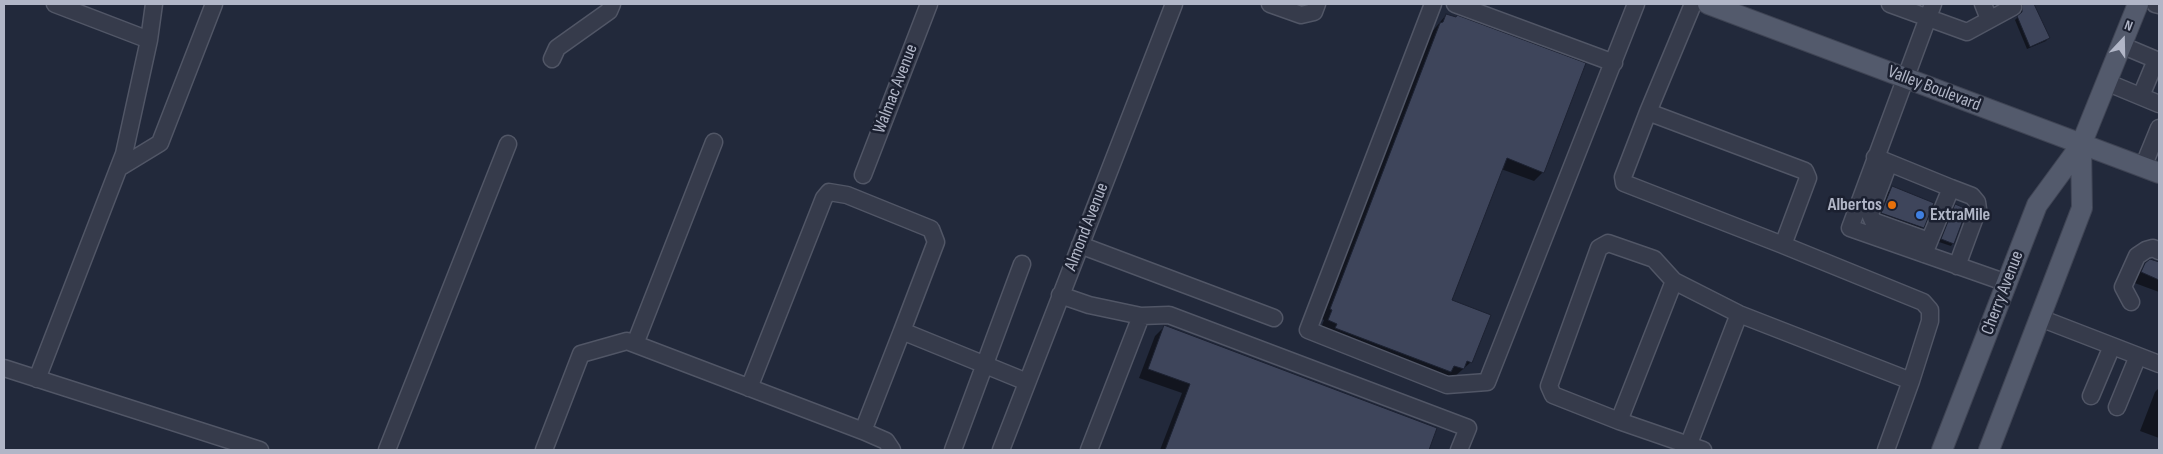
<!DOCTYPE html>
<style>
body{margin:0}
#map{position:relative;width:2163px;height:454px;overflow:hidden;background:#22293b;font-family:"Sofia Sans Condensed",sans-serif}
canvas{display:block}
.frame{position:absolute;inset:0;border:5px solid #b1b6c7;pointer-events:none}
.north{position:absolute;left:2098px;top:15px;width:50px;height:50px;-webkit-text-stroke:4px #1b2030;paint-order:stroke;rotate:21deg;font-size:14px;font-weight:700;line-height:20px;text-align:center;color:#b1b6c7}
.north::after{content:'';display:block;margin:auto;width:18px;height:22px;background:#b1b6c7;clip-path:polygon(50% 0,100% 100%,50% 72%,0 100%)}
</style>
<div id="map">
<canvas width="2163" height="454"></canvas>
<div class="frame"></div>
<div class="north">N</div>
</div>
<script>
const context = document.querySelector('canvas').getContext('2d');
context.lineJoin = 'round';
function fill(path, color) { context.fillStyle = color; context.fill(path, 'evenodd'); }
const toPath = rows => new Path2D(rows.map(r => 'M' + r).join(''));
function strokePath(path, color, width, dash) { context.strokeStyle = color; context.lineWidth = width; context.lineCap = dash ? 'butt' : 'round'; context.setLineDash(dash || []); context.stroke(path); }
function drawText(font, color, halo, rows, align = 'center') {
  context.font = font + ' "Sofia Sans Condensed",sans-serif'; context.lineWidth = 5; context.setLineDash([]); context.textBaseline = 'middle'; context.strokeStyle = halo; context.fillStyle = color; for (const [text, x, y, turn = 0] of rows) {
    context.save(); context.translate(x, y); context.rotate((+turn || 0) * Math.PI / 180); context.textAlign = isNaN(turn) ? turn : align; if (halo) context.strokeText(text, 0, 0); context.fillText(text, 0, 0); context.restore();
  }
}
fill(toPath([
 [2018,4,2033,4,2048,38,2046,41,2027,49,2015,20,2019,16],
 [1446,15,1543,172,1534,181,1501,169,1450,301,1471,362,1453,378,1446,375,1441,381,1320,330,1324,320,1322,319,1431,33],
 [1892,188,1932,204,1923,228,1913,237,1873,223,1883,197],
 [1956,205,1953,243,1951,246,1939,242],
 [2152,260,2159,262,2159,292,2132,282,2136,274],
 [1164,327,1436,429,1428,450,1160,450,1182,393,1139,378,1155,336],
 [2159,388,2159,438,2140,431,2155,392]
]), '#0007');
const building = toPath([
 [2022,4,2034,4,2050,38,2030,47,2017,16,2022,12,2022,4],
 [1446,14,1456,17,1457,15,1586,63,1544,173,1507,158,1452,300,1491,315,1472,363,1467,361,1464,369,1454,366,1451,372,1335,328,1337,324,1328,320,1332,310,1330,309,1440,23,1443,22,1446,14],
 [1892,186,1934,203,1924,228,1881,213,1892,186],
 [1955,204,1967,209,1954,244,1941,239,1955,204],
 [2150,259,2159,262,2159,280,2141,272,2145,263,2150,259],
 [1164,325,1437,428,1429,450,1165,450,1190,384,1148,369,1164,325]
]);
fill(building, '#3e455b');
strokePath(building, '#1d2232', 1);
const minor = toPath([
 [55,4,149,40],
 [1270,4,1301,15,1314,12,1317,4],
 [1433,4,1308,330,1447,385,1487,382,1636,4],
 [1455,4,1614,63],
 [1693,4,1648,112,1805,171,1808,178,1783,245,1923,302,1930,310,1930,321,1911,381],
 [1890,4,1967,32,2013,7],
 [1933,4,1850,228,2007,283],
 [1983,4,1989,19],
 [2155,4,2159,5],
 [2121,45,2159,61],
 [552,59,557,48,609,11,612,4],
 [2106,82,2159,104],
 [2141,96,2156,60],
 [1648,112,1623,177,1624,183,1783,245],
 [1875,157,1951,188,1924,254],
 [1889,163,1870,214,1873,221,1929,241],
 [2143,167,2159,128],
 [119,168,160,143,214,4],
 [863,175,929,4],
 [1951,188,1972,196,1977,202,1978,209,1957,266],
 [1080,245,1274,318],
 [1060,295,1089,305,1141,316,1169,315,1468,428,1459,450],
 [2131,302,2123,287,2137,256,2146,250,2153,248,2159,251],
 [2040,318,2159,364],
 [635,344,714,142],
 [4,368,260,450],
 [37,379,124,154,149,40,154,4],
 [749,388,824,198,829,192,847,195,931,229,936,242,902,331],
 [2091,396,2112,346],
 [2117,407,2138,356],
 [1619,421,1674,281],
 [863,431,902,331,1027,382],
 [1688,446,1739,314],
 [387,450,508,144],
 [544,450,581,354,627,341,863,431,886,441,892,450],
 [953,450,1022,264],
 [1001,450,1174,4],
 [1089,450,1141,316],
 [1703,450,1619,421,1553,395,1549,386,1599,248,1608,243,1654,259,1674,281,1739,314,1911,381,1886,450]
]);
const major = toPath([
 [1708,4,2159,173],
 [1942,450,2037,205,2081,145,2138,4],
 [1989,450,2082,208,2081,145]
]);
strokePath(minor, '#515666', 19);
strokePath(major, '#3f4454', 22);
strokePath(minor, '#363b4b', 16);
strokePath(major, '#535a6c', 20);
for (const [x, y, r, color] of [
 [1892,205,5,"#e8710a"],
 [1920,215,5,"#3f7fe0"]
]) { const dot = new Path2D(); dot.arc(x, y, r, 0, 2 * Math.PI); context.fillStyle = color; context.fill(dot); strokePath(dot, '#1b2030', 2); }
drawText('18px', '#b1b6c7', '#1b2030', [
 ["Walmac Avenue",896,89,-69],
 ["Valley Boulevard",1934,89,21],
 ["Almond Avenue",1087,227,-69],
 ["Cherry Avenue",2003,293,-69]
]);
drawText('bold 18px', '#b1b6c7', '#1b2030', [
 ["Albertos",1882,205],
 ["ExtraMile",1930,215,"left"]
], 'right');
</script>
